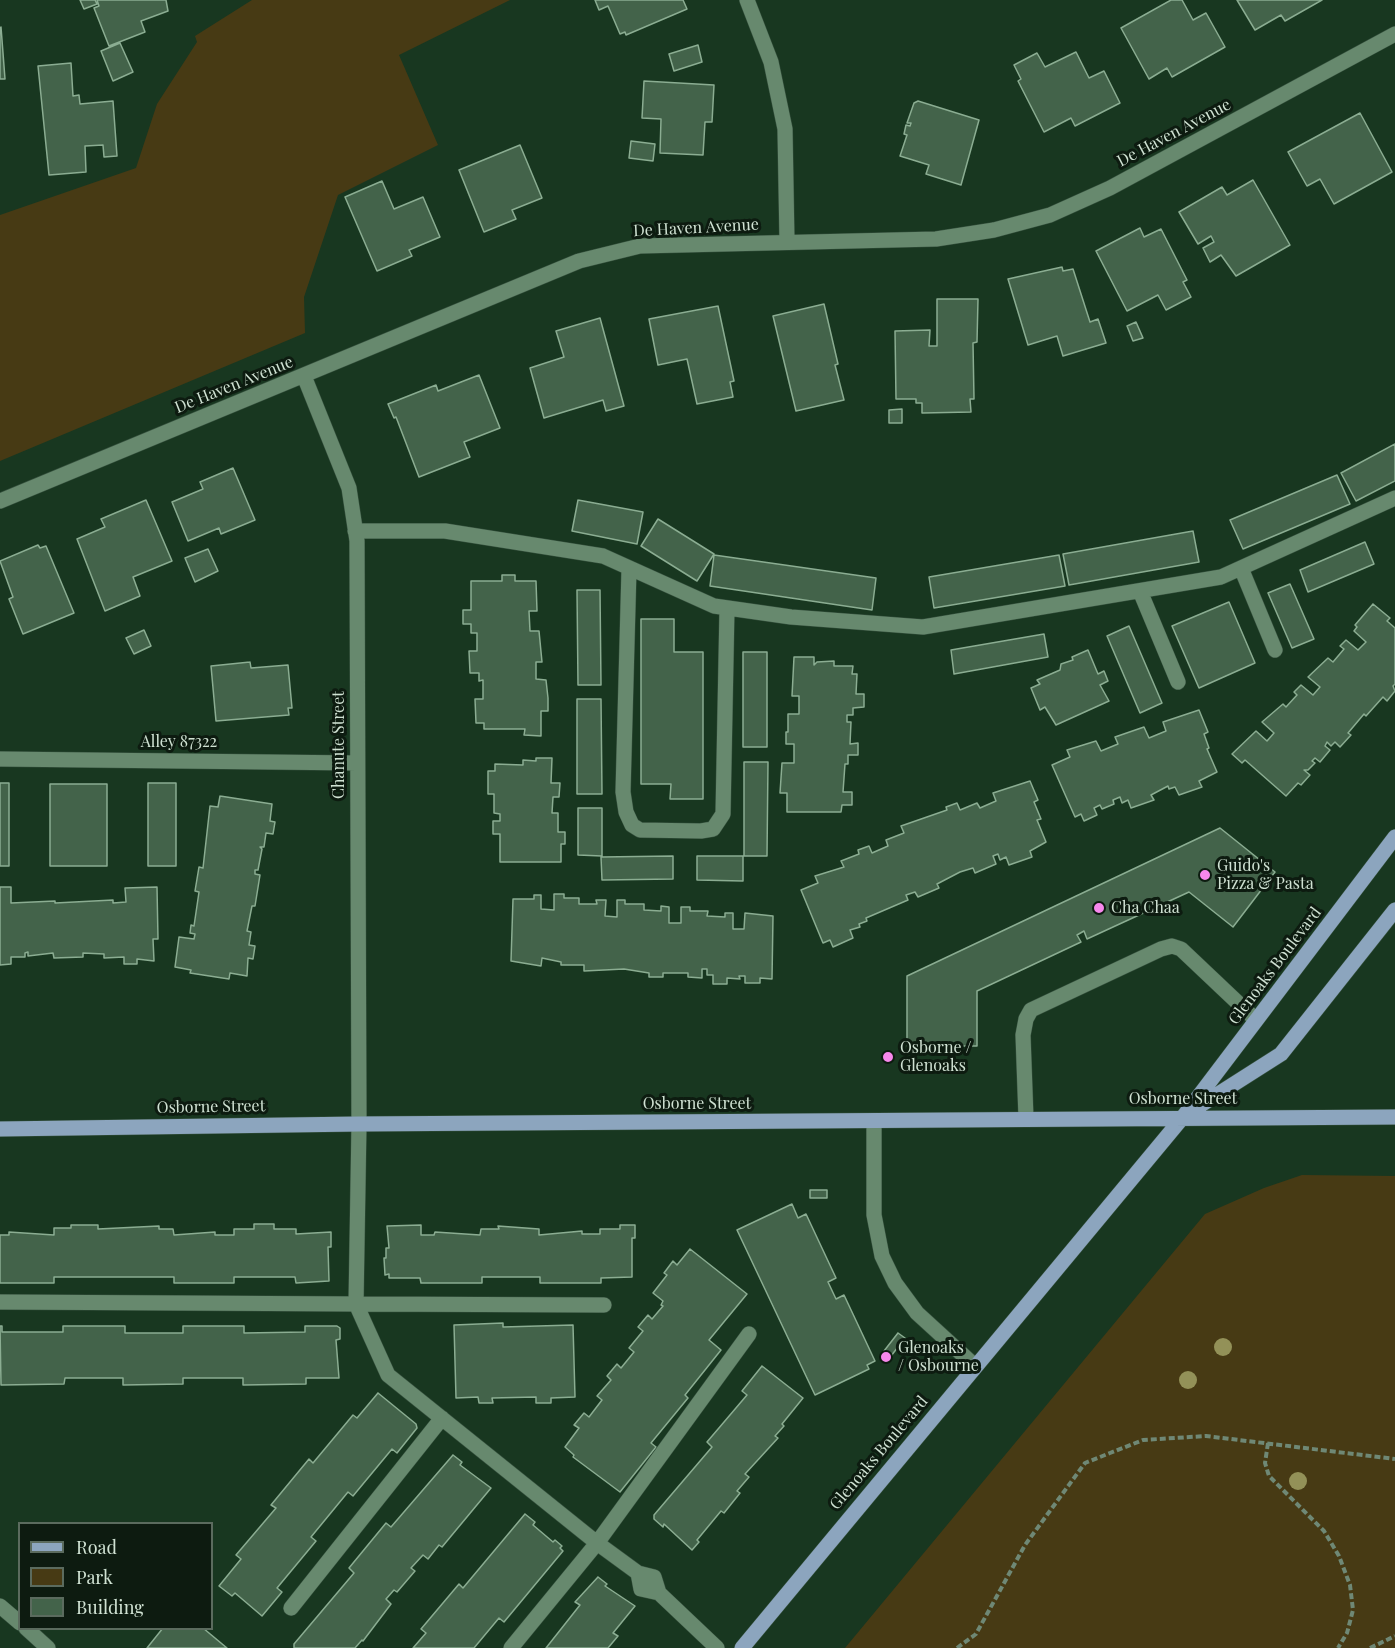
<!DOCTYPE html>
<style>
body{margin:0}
#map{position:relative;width:1395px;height:1648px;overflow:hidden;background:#183720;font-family:"Playfair Display",serif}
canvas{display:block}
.legend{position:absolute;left:18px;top:1522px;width:195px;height:108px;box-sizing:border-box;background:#0d1b10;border:2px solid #5b6b5e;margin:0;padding:8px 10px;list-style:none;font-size:18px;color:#d0e2d3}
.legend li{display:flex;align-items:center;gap:12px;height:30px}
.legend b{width:30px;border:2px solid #5b6b5e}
</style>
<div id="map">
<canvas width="1395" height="1648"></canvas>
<ul class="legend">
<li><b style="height:8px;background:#8ca5be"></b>Road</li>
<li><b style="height:16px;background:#473a14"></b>Park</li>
<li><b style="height:16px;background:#43634a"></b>Building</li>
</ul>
</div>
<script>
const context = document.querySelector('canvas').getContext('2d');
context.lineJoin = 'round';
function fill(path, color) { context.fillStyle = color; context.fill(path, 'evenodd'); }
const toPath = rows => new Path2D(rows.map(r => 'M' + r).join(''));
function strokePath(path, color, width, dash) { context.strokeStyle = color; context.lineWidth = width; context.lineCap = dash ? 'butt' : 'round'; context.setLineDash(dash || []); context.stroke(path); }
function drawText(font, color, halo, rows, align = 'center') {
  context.font = font + ' "Playfair Display",serif'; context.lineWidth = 6; context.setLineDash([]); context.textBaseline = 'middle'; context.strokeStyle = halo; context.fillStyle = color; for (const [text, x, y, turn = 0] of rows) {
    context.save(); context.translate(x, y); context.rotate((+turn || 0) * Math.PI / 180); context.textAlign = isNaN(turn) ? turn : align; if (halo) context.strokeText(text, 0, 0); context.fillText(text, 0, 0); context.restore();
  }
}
fill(toPath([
 [252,0,510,0,399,55,438,145,338,195,304,297,305,333,0,461,0,215,136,168,157,104,197,42,195,36],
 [1302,1175,1395,1176,1395,1648,845,1648,1205,1214,1264,1188]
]), '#473a14');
const building = toPath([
 [80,0,95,0,97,4,84,9,80,0],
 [97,0,166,0,168,11,141,21,145,32,109,46,94,8,99,6,97,0],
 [595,0,683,0,687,9,626,35,625,32,620,34,608,6,599,10,595,0],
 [1171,0,1182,0,1193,20,1206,13,1225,47,1172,77,1167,68,1149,79,1121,28,1171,0],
 [1237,0,1322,0,1285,21,1281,15,1255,30,1237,0],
 [1,27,5,79,0,79,0,28,1,27],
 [120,43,133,72,113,81,101,51,120,43],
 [698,45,702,62,674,71,669,54,698,45],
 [1076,52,1089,78,1104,71,1120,103,1075,126,1071,118,1044,132,1018,81,1021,79,1014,65,1037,53,1045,67,1076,52],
 [71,63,73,96,79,95,80,104,113,101,117,156,104,157,103,145,85,146,86,172,49,175,38,66,71,63],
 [644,81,714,85,712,122,705,122,703,155,660,153,661,119,642,118,644,81],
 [918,101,979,120,961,185,926,174,929,165,900,156,907,135,904,134,906,125,910,126,911,123,907,123,914,103,918,101],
 [1360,113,1392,172,1334,204,1320,179,1307,186,1288,152,1360,113],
 [631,141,655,144,653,161,629,158,631,141],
 [520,145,542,198,512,210,516,219,484,232,459,170,520,145],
 [1253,180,1290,245,1236,276,1221,255,1210,262,1203,248,1214,242,1211,236,1198,244,1179,212,1222,187,1227,195,1253,180],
 [382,181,394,209,423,197,440,237,409,250,412,256,377,271,345,197,382,181],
 [1140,228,1144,237,1161,229,1187,280,1183,282,1191,297,1166,310,1158,295,1127,311,1096,251,1140,228],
 [1062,267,1063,271,1073,269,1090,322,1098,319,1106,343,1063,356,1057,336,1028,345,1008,279,1062,267],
 [937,299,978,299,977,342,973,343,974,399,970,399,971,412,922,413,922,403,916,403,916,399,896,399,895,331,930,330,929,346,937,346,937,299],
 [824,304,838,364,835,365,844,400,796,411,773,316,824,304],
 [718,306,734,381,730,382,733,397,697,404,687,359,658,365,649,319,718,306],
 [600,318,624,406,606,411,603,400,544,418,530,368,564,357,556,331,600,318],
 [1136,322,1143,338,1133,341,1127,326,1136,322],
 [479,375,500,428,464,442,470,457,419,477,396,417,394,418,388,404,436,385,438,391,479,375],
 [902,409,902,423,889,423,889,410,902,409],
 [1395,444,1395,481,1356,501,1341,473,1395,444],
 [233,468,255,520,221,534,219,528,188,541,172,502,203,489,200,482,233,468],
 [1337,475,1350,504,1243,549,1230,520,1337,475],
 [146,500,172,561,133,577,140,596,105,611,77,539,105,527,101,519,146,500],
 [578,500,643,512,637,544,572,531,578,500],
 [658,519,714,554,697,581,641,546,658,519],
 [1193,531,1199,562,1069,585,1063,554,1193,531],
 [1365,542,1374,564,1308,592,1300,570,1365,542],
 [38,545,40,548,46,546,74,613,23,634,9,599,13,597,0,561,38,545],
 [208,549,218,571,195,582,185,558,208,549],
 [714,555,876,578,872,610,710,586,714,555],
 [1059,555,1065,586,934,608,929,577,1059,555],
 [502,575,515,575,515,581,536,581,537,611,529,611,530,631,539,631,542,662,536,662,536,679,546,680,548,698,548,711,541,711,541,736,524,735,525,729,484,729,484,723,476,723,475,699,483,699,483,680,479,681,479,673,470,673,469,651,477,651,477,633,471,633,471,624,463,624,463,610,471,610,471,581,502,581,502,575],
 [1290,584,1314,639,1292,648,1268,593,1290,584],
 [577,590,600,590,601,685,578,685,577,590],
 [1229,602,1255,663,1199,688,1172,626,1229,602],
 [1373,604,1390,618,1387,621,1395,628,1395,684,1393,686,1395,691,1387,701,1383,697,1366,716,1364,714,1348,733,1351,735,1340,747,1335,742,1331,746,1327,742,1325,746,1330,750,1320,762,1315,758,1312,761,1315,763,1308,770,1304,770,1310,775,1301,785,1298,783,1286,796,1245,760,1242,763,1232,754,1256,731,1267,741,1274,733,1262,722,1283,704,1286,707,1297,695,1294,692,1301,685,1313,695,1320,687,1308,677,1328,658,1333,662,1344,649,1340,646,1346,640,1358,650,1366,642,1354,631,1357,627,1355,625,1373,604],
 [641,619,674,619,674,652,703,652,703,799,670,799,671,784,641,784,641,619],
 [1129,626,1162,703,1140,713,1107,636,1129,626],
 [144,630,151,646,134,654,126,638,144,630],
 [1044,634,1048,657,954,674,951,650,1044,634],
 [1088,650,1098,674,1104,671,1108,681,1100,685,1109,701,1056,725,1045,707,1040,710,1031,688,1040,684,1037,680,1060,670,1061,664,1073,660,1072,657,1088,650],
 [743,652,767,652,767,747,743,747,743,652],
 [794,657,814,657,814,665,817,662,834,661,834,666,853,666,852,674,857,674,856,694,864,694,864,707,853,708,853,715,847,715,847,722,851,722,850,744,858,743,858,755,848,755,848,764,845,764,843,792,852,792,852,805,842,805,841,812,787,812,787,793,780,793,782,763,794,763,794,744,786,744,786,732,788,732,788,714,799,714,799,696,792,696,794,657],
 [250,662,251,668,288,665,292,708,288,708,289,715,216,721,211,666,250,662],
 [577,699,601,699,602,794,577,794,577,699],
 [1199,710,1208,732,1204,734,1209,748,1207,749,1217,772,1199,781,1202,787,1179,795,1175,787,1169,789,1168,786,1151,795,1154,800,1131,808,1128,800,1122,803,1120,797,1113,800,1114,804,1102,809,1100,805,1094,808,1097,815,1084,821,1081,814,1075,817,1052,765,1070,757,1067,750,1096,741,1101,751,1118,744,1115,737,1144,727,1149,738,1166,731,1163,722,1199,710],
 [536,758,552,758,551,783,560,783,559,797,553,797,552,813,558,813,558,832,565,832,565,844,561,844,561,862,500,862,500,834,493,834,493,821,500,821,500,814,494,813,494,794,488,794,488,771,495,771,495,764,523,765,523,760,536,761,536,758],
 [744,762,768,762,767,856,744,856,744,762],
 [1030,781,1038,800,1034,802,1041,819,1037,820,1046,842,1030,851,1032,857,1009,865,1006,857,1000,860,998,854,993,856,996,864,975,873,973,868,960,872,937,884,939,888,918,897,915,892,906,895,908,900,866,918,867,921,859,924,860,927,850,930,853,938,833,947,830,940,823,943,801,890,818,883,815,876,844,867,841,861,859,854,858,850,869,846,872,853,888,846,886,840,904,833,901,826,947,810,946,807,957,803,960,810,977,803,980,808,996,801,993,793,1030,781],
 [0,783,9,783,9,866,0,866,0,783],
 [148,783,176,783,176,866,148,866,148,783],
 [50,784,107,784,107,866,50,866,50,784],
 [220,796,272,804,270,821,275,822,273,834,266,833,264,847,260,847,262,849,258,870,255,870,255,874,260,875,255,906,252,906,247,931,251,932,249,945,255,946,253,959,248,958,247,976,230,973,229,979,190,973,191,970,175,967,179,937,194,939,195,934,190,933,191,925,194,926,199,892,195,891,199,867,203,868,210,806,218,807,220,796],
 [578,808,602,808,602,856,578,855,578,808],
 [1220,828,1275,872,1233,927,1189,892,1087,939,1084,931,1077,935,1081,942,977,991,977,1046,907,1046,907,976,1220,828],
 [673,856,673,879,602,880,601,857,673,856],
 [697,856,743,856,743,881,697,880,697,856],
 [0,887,11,887,11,903,55,901,55,903,113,900,113,903,126,902,125,888,157,887,158,939,153,939,154,961,137,959,137,964,124,964,124,957,104,958,104,954,83,953,83,957,54,958,53,953,28,956,28,952,25,953,25,957,11,957,11,964,0,965,0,887],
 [554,894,564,894,564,898,579,898,579,904,597,904,596,900,606,900,605,916,617,917,617,900,625,900,625,904,644,904,644,910,661,911,661,906,669,907,669,923,681,923,681,907,690,907,690,911,708,911,707,916,725,917,725,913,733,913,733,929,744,929,745,913,773,916,772,979,760,978,760,983,745,983,745,976,739,976,740,979,727,978,727,984,713,984,713,975,707,975,707,969,702,969,702,978,688,977,688,973,663,973,663,977,649,977,649,973,624,969,584,971,584,965,561,965,561,962,542,958,541,966,511,961,513,899,534,899,534,895,541,895,541,909,554,910,554,894],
 [810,1190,827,1190,827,1198,810,1198,810,1190],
 [792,1204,798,1218,806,1214,836,1278,828,1282,836,1299,844,1295,875,1361,867,1365,869,1369,815,1395,737,1230,792,1204],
 [254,1224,274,1224,274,1229,296,1229,296,1234,331,1232,331,1247,328,1247,329,1281,296,1283,295,1277,234,1277,234,1283,174,1283,174,1277,54,1277,54,1283,0,1283,0,1235,9,1235,9,1232,54,1235,54,1228,71,1228,71,1225,98,1225,98,1229,159,1226,159,1229,173,1229,174,1235,215,1232,215,1235,234,1235,234,1229,254,1229,254,1224],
 [421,1225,421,1235,434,1235,435,1232,480,1235,481,1229,499,1229,498,1226,539,1229,539,1235,582,1231,582,1234,600,1234,600,1229,620,1229,620,1225,635,1225,635,1238,632,1238,632,1277,601,1278,601,1283,540,1283,540,1277,482,1277,482,1283,421,1283,420,1278,389,1278,389,1274,385,1275,384,1258,386,1258,386,1248,389,1248,387,1226,421,1225],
 [690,1249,747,1294,709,1340,721,1350,685,1395,688,1398,651,1443,656,1447,620,1492,573,1457,574,1455,565,1447,579,1428,574,1425,584,1413,589,1417,602,1400,597,1396,611,1380,607,1376,617,1364,621,1368,634,1352,629,1348,643,1331,638,1327,648,1315,652,1319,663,1306,661,1305,663,1301,653,1293,667,1275,664,1273,673,1261,677,1265,690,1249],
 [503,1323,503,1327,573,1325,575,1397,551,1398,551,1403,536,1403,536,1397,492,1398,493,1403,479,1403,478,1397,456,1398,454,1325,503,1323],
 [0,1326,2,1326,2,1332,63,1332,63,1326,125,1326,125,1333,183,1333,183,1326,244,1326,244,1333,305,1332,305,1326,337,1326,340,1328,340,1339,336,1340,339,1378,306,1378,306,1384,243,1385,243,1378,183,1378,183,1384,123,1385,123,1378,65,1378,64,1384,1,1385,0,1326],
 [898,1333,905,1338,891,1356,884,1351,898,1333],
 [762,1366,803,1398,782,1424,784,1426,775,1436,778,1438,745,1474,749,1477,737,1491,740,1493,724,1513,721,1511,697,1540,699,1542,692,1550,664,1524,663,1527,654,1519,654,1515,712,1447,707,1442,747,1395,742,1391,762,1366],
 [378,1393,416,1424,417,1428,397,1453,392,1449,353,1496,348,1492,311,1537,316,1541,277,1588,282,1592,262,1616,235,1593,232,1596,219,1586,241,1559,236,1555,276,1508,271,1505,309,1459,313,1463,353,1415,357,1418,378,1393],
 [453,1455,462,1462,460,1465,491,1488,442,1547,439,1545,428,1559,423,1555,411,1568,415,1571,397,1592,394,1590,386,1599,391,1604,363,1641,362,1640,355,1648,294,1648,294,1644,354,1573,349,1568,386,1523,391,1527,453,1455],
 [525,1514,535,1522,533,1525,553,1542,555,1540,562,1546,560,1548,563,1551,504,1622,499,1618,474,1648,413,1648,426,1633,421,1629,459,1584,463,1588,525,1514],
 [598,1577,607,1584,605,1586,635,1606,613,1633,618,1636,608,1648,546,1648,580,1605,575,1602,598,1577],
 [163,1628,203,1628,227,1648,147,1648,163,1628]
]);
fill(building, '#43634a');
strokePath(building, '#8bad92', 1.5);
const minor = toPath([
 [747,0,771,62,785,129,787,242],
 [0,501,579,261,640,246,936,239,994,230,1050,215,1110,188,1395,34],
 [355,531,445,531,603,556,714,606,791,617,923,627,1221,577,1395,498],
 [1241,568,1275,650],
 [629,569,623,792,626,812,632,825,640,830,701,831,713,829,723,814,727,608],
 [1140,591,1178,682],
 [0,759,357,763],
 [1026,1118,1023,1035,1026,1019,1031,1010,1161,949,1172,946,1181,949,1256,1020],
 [874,1121,874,1215,882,1256,895,1283,917,1313,975,1366],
 [0,1302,356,1304,359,1124,357,541,349,488,304,376],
 [604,1305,356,1304,388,1375,597,1543,638,1573,654,1577,659,1593,717,1648],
 [638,1573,641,1589,659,1593],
 [0,1606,20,1623],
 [291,1608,442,1418],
 [26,1628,48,1648],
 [511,1648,597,1543,749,1334]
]);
const major = toPath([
 [1193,1110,1281,1054,1395,910],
 [0,1129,359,1124,1395,1117],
 [742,1648,1183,1117,1395,837]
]);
strokePath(minor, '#36513e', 16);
strokePath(major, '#36513e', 16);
strokePath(toPath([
 [1268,1443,1265,1463,1269,1476,1324,1531,1339,1556,1350,1585,1353,1610,1347,1633,1338,1648],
 [957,1648,976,1634,1025,1545,1085,1463,1110,1453,1143,1440,1206,1436,1395,1459],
 [1370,1648,1395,1636]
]), '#6f8875', 4, [6, 3]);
strokePath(minor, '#67896e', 15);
strokePath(major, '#8ca5be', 15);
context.fillStyle = '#939158';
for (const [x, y] of [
 [1223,1347],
 [1188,1380],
 [1298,1481]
]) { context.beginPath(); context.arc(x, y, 9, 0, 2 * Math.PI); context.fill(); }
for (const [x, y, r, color] of [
 [1205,875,6,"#f788ec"],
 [1099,908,6,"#f788ec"],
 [888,1057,6,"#f788ec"],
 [886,1357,6,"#f788ec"]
]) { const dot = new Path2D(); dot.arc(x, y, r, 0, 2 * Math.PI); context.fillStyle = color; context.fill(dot); strokePath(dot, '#0d1b10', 2); }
drawText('16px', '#d0e2d3', '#0d1b10', [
 ["De Haven Avenue",1174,133,-28],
 ["De Haven Avenue",696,228,-3],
 ["De Haven Avenue",234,385,-22],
 ["Alley 87322",179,742],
 ["Chanute Street",339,745,-90],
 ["Glenoaks Boulevard",1275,966,-53],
 ["Osborne Street",1183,1099],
 ["Osborne Street",697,1104],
 ["Osborne Street",211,1107,-1],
 ["Glenoaks Boulevard",879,1453,-50]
]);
drawText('16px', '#d0e2d3', '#0d1b10', [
 ["Guido's",1217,866],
 ["Pizza & Pasta",1217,884],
 ["Cha Chaa",1111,908],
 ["Osborne /",900,1048],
 ["Glenoaks",900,1066],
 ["Glenoaks",898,1348],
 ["/ Osbourne",898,1366]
], 'left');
</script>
